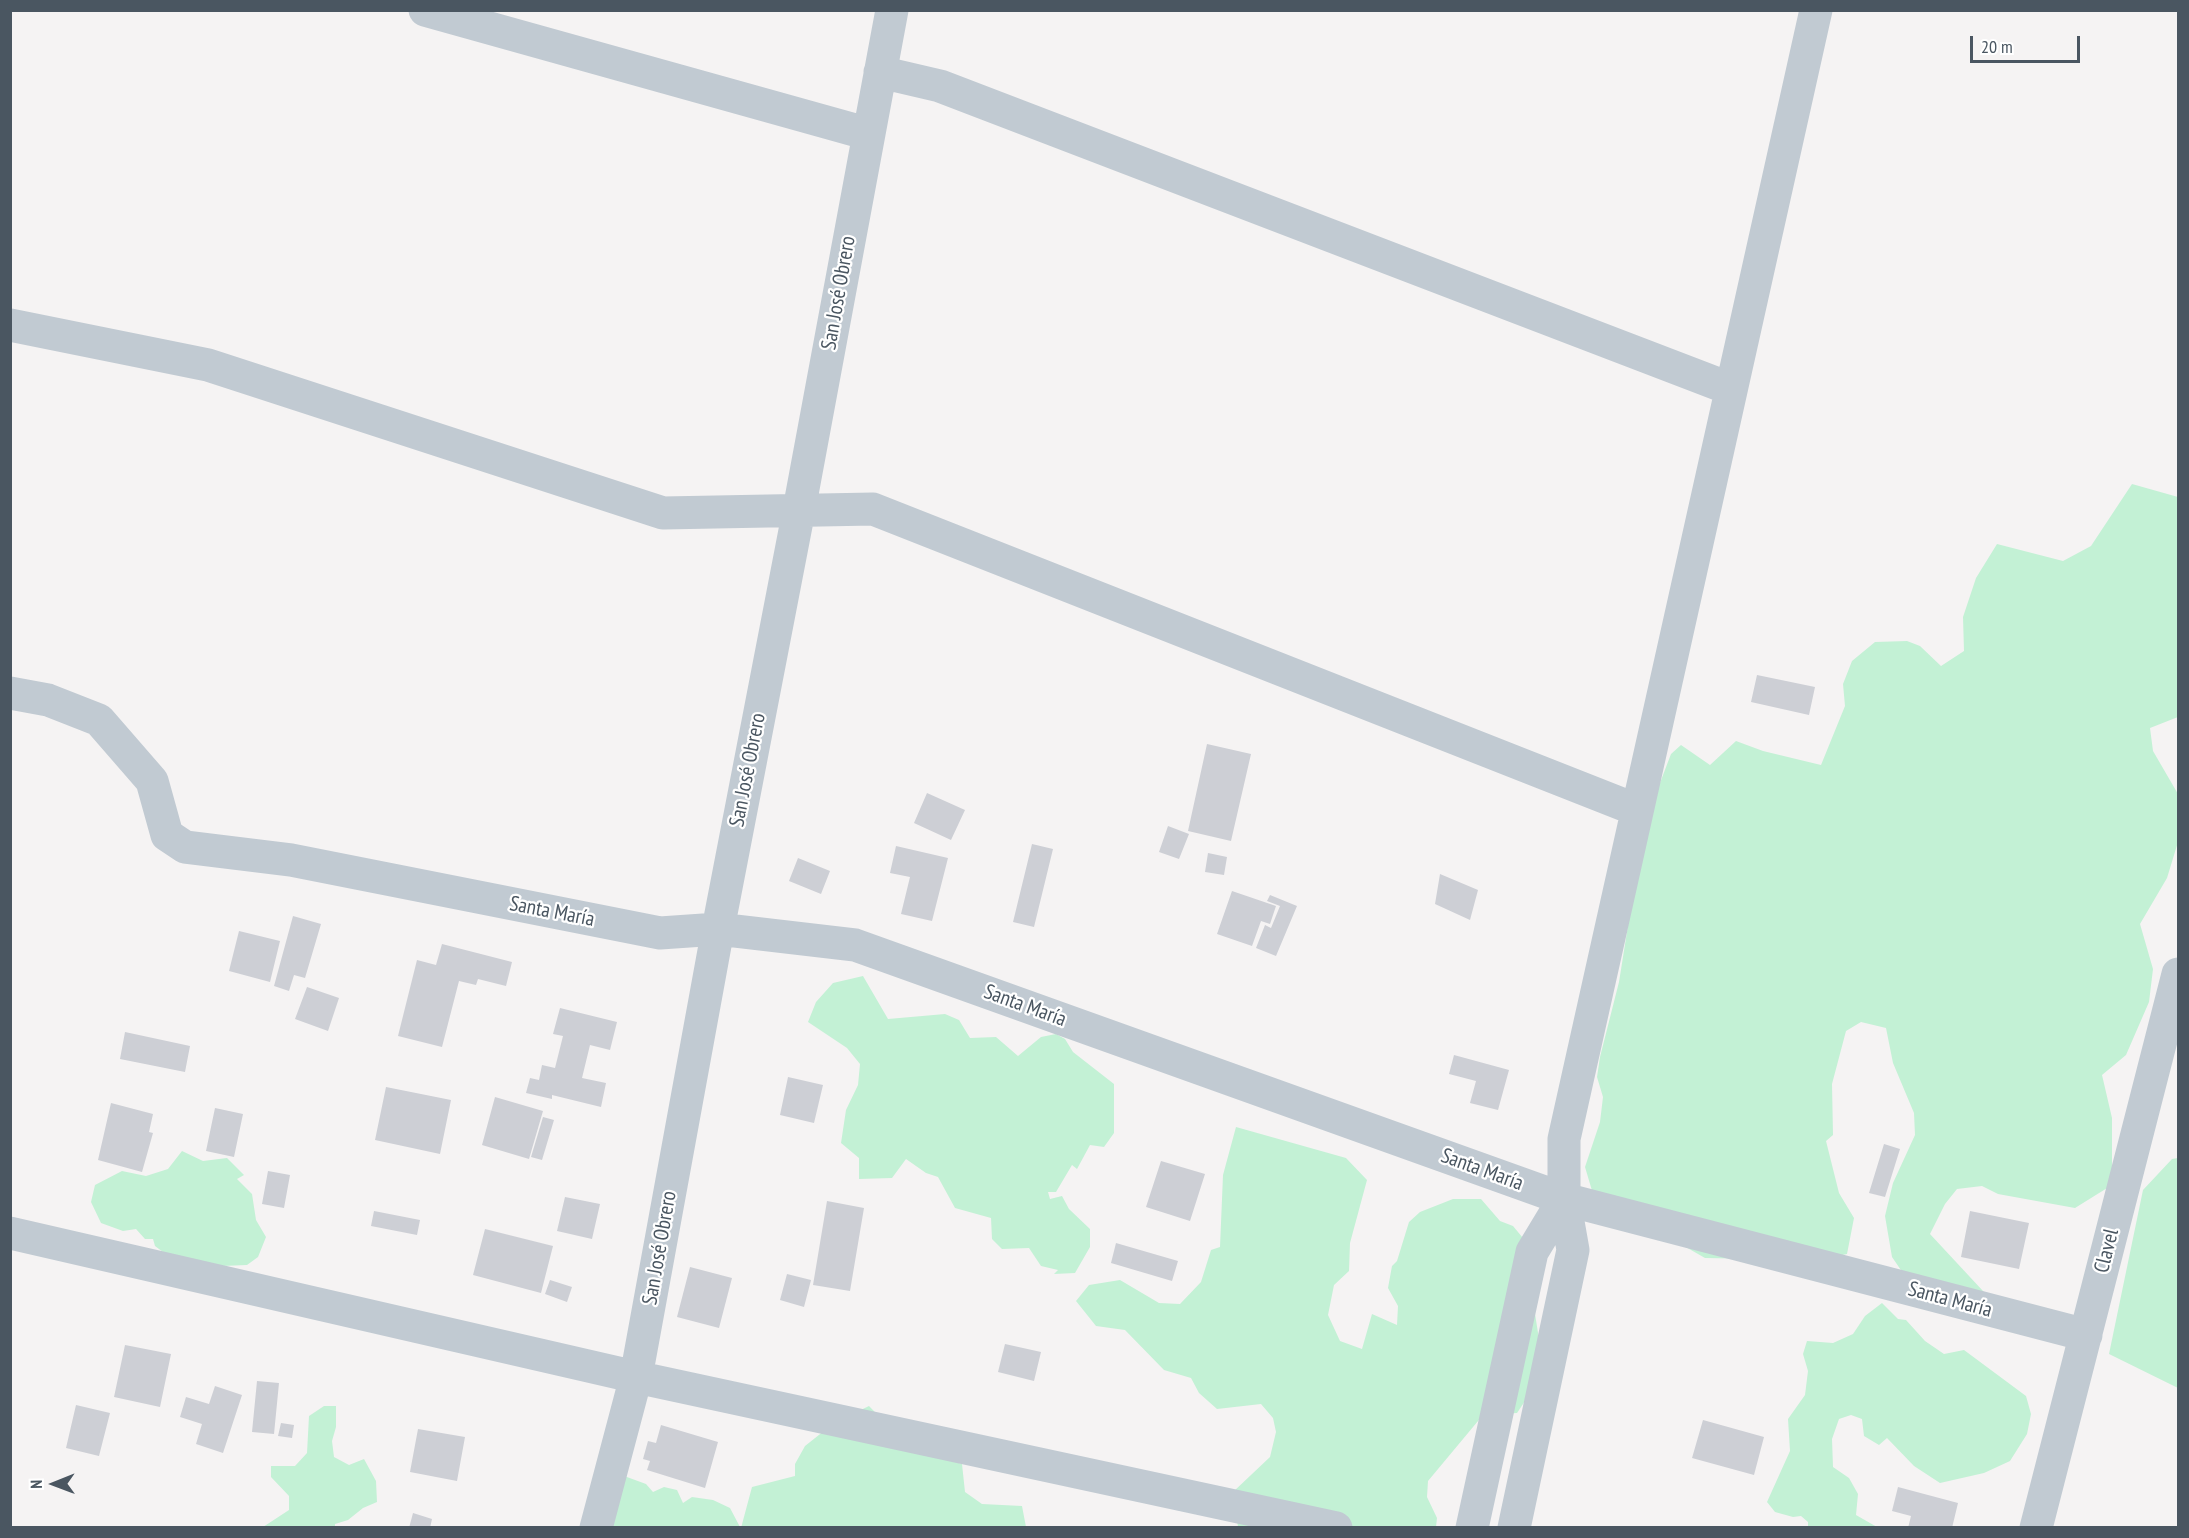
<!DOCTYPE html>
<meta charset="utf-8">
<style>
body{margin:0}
#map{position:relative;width:2189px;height:1538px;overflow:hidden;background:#f5f3f3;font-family:"PT Sans Narrow",sans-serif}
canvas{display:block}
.frame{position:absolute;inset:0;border:12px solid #4a5661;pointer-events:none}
.north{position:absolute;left:24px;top:1454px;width:60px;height:60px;-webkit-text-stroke:4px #fff;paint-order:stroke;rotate:269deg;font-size:16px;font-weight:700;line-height:24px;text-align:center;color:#4a5661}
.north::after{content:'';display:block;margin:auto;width:21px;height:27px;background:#4a5661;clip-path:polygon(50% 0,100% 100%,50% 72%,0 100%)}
.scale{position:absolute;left:1970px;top:36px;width:110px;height:27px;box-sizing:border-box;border:3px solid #4a5661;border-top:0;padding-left:8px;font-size:18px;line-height:21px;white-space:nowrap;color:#4a5661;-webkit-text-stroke:4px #fff;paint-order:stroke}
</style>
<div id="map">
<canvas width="2189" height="1538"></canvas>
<div class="frame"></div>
<div class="north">N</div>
<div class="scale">20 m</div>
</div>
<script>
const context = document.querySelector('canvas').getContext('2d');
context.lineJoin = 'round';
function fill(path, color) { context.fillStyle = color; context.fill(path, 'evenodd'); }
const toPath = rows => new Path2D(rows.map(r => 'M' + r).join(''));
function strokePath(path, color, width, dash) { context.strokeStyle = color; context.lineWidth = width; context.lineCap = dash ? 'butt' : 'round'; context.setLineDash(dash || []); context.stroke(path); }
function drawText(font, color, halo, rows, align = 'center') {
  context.font = font + ' "PT Sans Narrow",sans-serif'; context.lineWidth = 4.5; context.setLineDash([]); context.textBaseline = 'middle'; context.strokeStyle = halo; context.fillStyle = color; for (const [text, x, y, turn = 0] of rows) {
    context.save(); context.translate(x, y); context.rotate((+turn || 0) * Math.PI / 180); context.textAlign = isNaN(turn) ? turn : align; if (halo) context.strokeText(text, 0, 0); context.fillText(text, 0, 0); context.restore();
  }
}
fill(toPath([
 [2132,484,2178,497,2178,717,2150,728,2153,751,2178,794,2178,842,2167,878,2140,924,2153,969,2149,1002,2126,1055,2102,1075,2112,1118,2112,1185,2075,1208,1998,1194,1982,1186,1957,1189,1945,1204,1930,1234,1996,1305,1922,1301,1892,1257,1885,1216,1893,1183,1915,1135,1914,1113,1893,1063,1886,1028,1861,1022,1846,1031,1832,1084,1833,1135,1826,1141,1839,1193,1854,1218,1847,1254,1820,1260,1705,1258,1593,1194,1585,1167,1600,1122,1603,1097,1597,1077,1600,1057,1619,982,1644,825,1671,754,1681,745,1710,765,1736,741,1763,751,1821,765,1845,706,1843,684,1852,661,1875,642,1907,641,1920,646,1941,666,1964,651,1963,617,1976,578,1997,544,2063,561,2091,546],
 [863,976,888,1019,945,1014,959,1020,970,1038,996,1037,1018,1056,1041,1037,1056,1034,1065,1039,1073,1052,1114,1084,1114,1133,1104,1147,1090,1145,1077,1169,1072,1165,1056,1192,1048,1192,1050,1199,1062,1196,1069,1209,1090,1229,1090,1247,1075,1273,1054,1274,1058,1270,1041,1266,1029,1248,1002,1249,992,1239,991,1218,955,1208,938,1177,926,1173,906,1159,892,1178,859,1179,859,1158,841,1143,846,1110,858,1085,860,1064,847,1048,808,1022,816,1002,833,983],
 [1236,1127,1346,1158,1367,1180,1350,1243,1349,1271,1334,1285,1328,1315,1340,1341,1362,1349,1372,1314,1397,1325,1398,1306,1388,1288,1392,1266,1397,1261,1409,1222,1420,1212,1453,1199,1481,1199,1500,1221,1513,1226,1523,1238,1539,1339,1533,1389,1517,1413,1483,1415,1428,1481,1427,1497,1437,1518,1436,1527,1238,1527,1233,1492,1270,1457,1276,1432,1273,1418,1261,1404,1217,1409,1199,1393,1191,1378,1164,1370,1125,1330,1096,1326,1076,1301,1089,1285,1120,1280,1159,1303,1180,1304,1201,1282,1211,1250,1220,1247,1223,1175],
 [182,1151,203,1161,227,1158,244,1175,237,1179,252,1194,256,1220,266,1237,258,1257,247,1265,222,1266,167,1255,155,1246,153,1239,145,1239,136,1229,123,1231,101,1223,91,1202,95,1185,122,1171,146,1176,168,1169],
 [2178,1158,2178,1388,2109,1354,2143,1190,2172,1159],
 [1882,1303,1898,1319,1906,1320,1925,1341,1944,1354,1964,1350,2026,1396,2031,1414,2027,1434,2010,1461,1984,1473,1940,1483,1914,1466,1887,1438,1879,1445,1864,1436,1862,1419,1851,1415,1839,1419,1832,1439,1833,1467,1849,1478,1858,1494,1856,1515,1877,1527,1808,1527,1808,1522,1801,1516,1793,1517,1775,1512,1767,1502,1790,1451,1788,1419,1805,1395,1808,1371,1803,1354,1807,1341,1833,1343,1853,1334,1865,1316],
 [324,1406,336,1406,336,1427,332,1441,334,1457,349,1465,364,1459,376,1481,377,1502,363,1508,348,1520,335,1524,335,1527,263,1527,289,1510,289,1496,271,1477,271,1466,295,1466,307,1453,309,1416],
 [869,1406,910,1448,962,1464,965,1492,982,1504,1022,1506,1026,1527,741,1528,752,1487,795,1476,795,1464,805,1446,834,1423],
 [616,1473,646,1484,653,1492,664,1487,677,1490,683,1503,692,1497,713,1500,730,1508,740,1527,588,1527]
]), '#c3f1d5');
fill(toPath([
 [1757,675,1815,687,1809,715,1751,702],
 [1207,744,1251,754,1231,841,1188,831],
 [927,793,965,810,951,840,914,823],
 [1168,826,1189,834,1179,859,1159,852],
 [1032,844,1053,849,1034,927,1013,922],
 [896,846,948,858,932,921,901,914,910,877,890,873],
 [1208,853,1227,857,1224,875,1205,872],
 [798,858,830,871,821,894,789,881],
 [1440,874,1478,890,1470,920,1435,904],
 [1232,891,1276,906,1270,924,1261,921,1252,946,1217,934],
 [1270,895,1297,906,1276,956,1256,948,1265,925,1271,928,1280,906,1267,901],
 [293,916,321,924,305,978,294,975,289,991,274,986],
 [239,931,280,941,270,982,229,971],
 [442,944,512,962,506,986,478,979,476,985,459,981,442,1047,398,1036,417,960,436,965],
 [307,987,339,998,328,1031,295,1019],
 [560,1008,617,1022,610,1050,590,1045,582,1078,606,1083,601,1107,552,1095,552,1099,526,1093,530,1078,539,1080,542,1065,555,1068,563,1036,553,1034],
 [125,1032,190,1046,185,1072,120,1059],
 [1454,1055,1509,1070,1498,1110,1470,1103,1476,1081,1449,1074],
 [788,1077,823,1085,814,1123,780,1115],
 [386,1087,451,1100,440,1154,375,1140],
 [495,1097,543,1111,529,1159,482,1145],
 [111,1103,153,1114,149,1132,153,1133,142,1172,98,1160],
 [215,1108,243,1114,234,1157,206,1151],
 [543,1117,554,1120,542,1160,531,1157],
 [1884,1144,1900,1149,1885,1197,1869,1193],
 [1161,1161,1205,1174,1190,1221,1146,1207],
 [268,1171,290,1175,284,1208,262,1204],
 [565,1197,600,1204,592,1239,557,1231],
 [827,1201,864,1208,850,1291,813,1285],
 [374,1211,420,1220,417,1235,371,1226],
 [1970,1211,2029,1223,2019,1269,1961,1257],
 [485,1229,553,1246,541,1293,473,1275],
 [1116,1243,1178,1261,1172,1281,1111,1263],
 [690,1267,732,1278,719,1328,677,1317],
 [787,1274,811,1280,804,1307,780,1300],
 [550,1280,572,1287,567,1302,545,1294],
 [1005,1344,1041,1352,1034,1381,998,1372],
 [125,1345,171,1354,160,1407,114,1397],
 [257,1381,279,1383,274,1434,252,1432],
 [215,1386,242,1395,223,1453,196,1444,202,1424,180,1417,186,1397,209,1404],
 [76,1405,110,1413,99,1456,66,1448],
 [1703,1420,1764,1437,1754,1475,1692,1458],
 [281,1423,294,1425,292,1438,278,1436],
 [661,1425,718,1442,705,1488,647,1470,650,1461,643,1459,648,1441,656,1443],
 [418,1429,465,1437,457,1481,410,1472],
 [1898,1487,1958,1503,1952,1528,1908,1528,1911,1516,1892,1511],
 [413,1513,432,1519,430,1528,409,1528]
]), '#cdcfd5');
strokePath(toPath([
 [425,10,869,134],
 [880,72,940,86,1731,389],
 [10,325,208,365,663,513,873,509,1637,810],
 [10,693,48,700,99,720,152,781,167,835,185,847,291,860,660,933,718,929,855,945,1564,1199,2086,1335],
 [10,1233,636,1377,1336,1528],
 [596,1528,636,1377,718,929,799,510,892,10],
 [1472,1528,1532,1252,1564,1199],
 [1514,1528,1573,1250,1564,1199,1564,1139,1816,10],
 [2036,1528,2178,974]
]), '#c1cad2', 33);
drawText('21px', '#4a5661', '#fff', [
 ["San José Obrero",839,293,-80],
 ["San José Obrero",748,770,-79],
 ["Santa María",552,912,11],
 ["Santa María",1025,1006,20],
 ["Santa María",1482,1170,20],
 ["San José Obrero",660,1248,-80],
 ["Clavel",2107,1251,-76],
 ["Santa María",1950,1300,15]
]);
</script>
